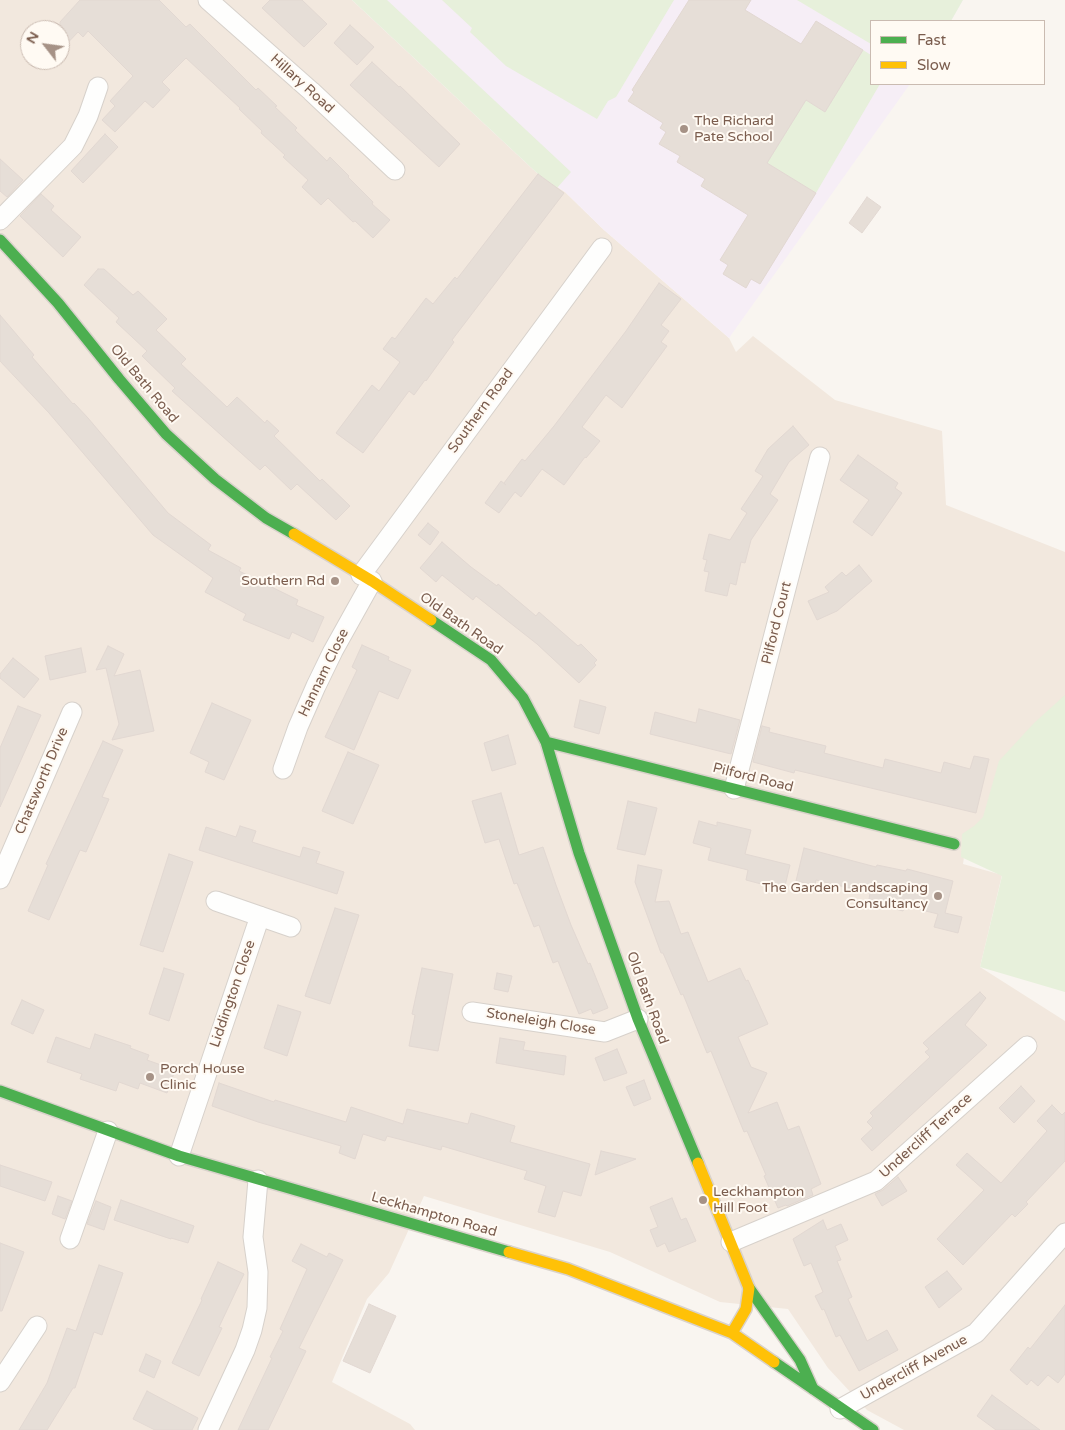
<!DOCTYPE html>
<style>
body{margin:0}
#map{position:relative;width:1065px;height:1430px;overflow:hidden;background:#f9f5f0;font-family:"Varela Round",sans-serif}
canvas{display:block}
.legend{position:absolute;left:870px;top:20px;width:175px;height:65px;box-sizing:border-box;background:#fffaf3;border:1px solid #cabbb1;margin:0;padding:6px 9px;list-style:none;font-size:15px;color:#7a5c4d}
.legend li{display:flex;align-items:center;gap:10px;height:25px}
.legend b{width:25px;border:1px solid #cabbb1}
.north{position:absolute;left:20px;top:20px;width:50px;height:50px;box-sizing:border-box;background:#fffaf3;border:1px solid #cabbb1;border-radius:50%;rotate:300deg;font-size:14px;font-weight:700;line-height:20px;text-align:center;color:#7a5c4d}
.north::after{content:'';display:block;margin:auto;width:18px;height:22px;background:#a69286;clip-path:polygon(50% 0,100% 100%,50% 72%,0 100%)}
</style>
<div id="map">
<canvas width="1065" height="1430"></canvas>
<ul class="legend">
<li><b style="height:6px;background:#4caf50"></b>Fast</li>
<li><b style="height:6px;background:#ffc107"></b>Slow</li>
</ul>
<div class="north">N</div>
</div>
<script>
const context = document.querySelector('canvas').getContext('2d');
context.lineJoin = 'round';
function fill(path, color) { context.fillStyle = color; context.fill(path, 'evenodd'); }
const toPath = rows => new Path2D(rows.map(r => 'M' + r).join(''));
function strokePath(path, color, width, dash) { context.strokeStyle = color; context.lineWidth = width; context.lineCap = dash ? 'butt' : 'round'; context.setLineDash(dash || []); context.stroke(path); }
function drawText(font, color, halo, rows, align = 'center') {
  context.font = font + ' "Varela Round",sans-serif'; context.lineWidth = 4; context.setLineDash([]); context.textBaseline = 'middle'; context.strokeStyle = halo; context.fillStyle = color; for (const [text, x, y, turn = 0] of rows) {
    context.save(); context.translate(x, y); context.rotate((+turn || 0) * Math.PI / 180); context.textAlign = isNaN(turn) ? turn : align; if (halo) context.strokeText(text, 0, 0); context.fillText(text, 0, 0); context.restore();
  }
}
fill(toPath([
 [0,0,352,0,538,174,565,192,604,230,729,338,736,352,753,336,835,400,942,431,946,505,1065,552,1065,817,965,850,963,864,1002,875,980,967,1065,1021,1065,1430,904,1430,867,1410,828,1368,788,1309,720,1302,610,1252,424,1196,389,1273,367,1299,332,1382,410,1424,415,1430,0,1430],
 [30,30,60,30,60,60,30,60]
]), '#f2e8de');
fill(toPath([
 [352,0,963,0,951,21,871,21,871,84,910,84,729,338,604,230,565,192,538,174]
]), '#f6eef6');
fill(toPath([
 [352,0,387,0,571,172,557,188,538,174],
 [442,0,674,0,616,97,608,101,597,119,506,66,470,32,472,28],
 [797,0,963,0,951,21,871,21,871,44],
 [863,50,871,55,871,84,880,84,816,193,767,163,806,100,825,112],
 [1065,695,1065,992,980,967,1002,876,961,857,962,834,974,826,983,817,999,761,1034,723]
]), '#e7f0db');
const building = toPath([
 [80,0,159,0,186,27,190,24,256,90,258,88,277,106,275,107,297,128,295,130,327,161,330,157,349,176,348,177,373,202,372,204,390,220,373,238,355,221,353,222,328,198,321,205,302,187,308,180,283,157,285,155,261,133,262,131,239,109,240,108,186,58,162,82,170,90,153,108,145,101,115,132,102,120,115,106,110,101,133,76,88,31,83,37,78,32,60,51,60,22,80,0],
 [270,0,302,0,327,24,304,47,262,8,270,0],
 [689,0,751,0,745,10,801,44,816,21,863,50,825,112,806,100,767,163,816,193,760,284,751,279,746,288,723,274,728,265,720,260,748,215,701,186,705,179,677,162,680,156,659,144,666,132,660,128,663,123,628,101,634,92,632,90,689,0],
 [350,25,374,47,357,65,334,43,350,25],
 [372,62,399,87,400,86,460,144,439,167,350,85,372,62],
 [105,134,118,147,83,183,71,171,105,134],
 [0,159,23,180,7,197,0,191,0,159],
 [538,174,564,193,452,340,454,342,426,381,425,380,414,395,409,391,363,453,336,433,372,385,379,391,400,362,383,349,392,337,395,339,426,298,433,304,455,277,457,279,538,174],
 [41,194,54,206,51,210,81,237,63,257,20,216,41,194],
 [867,197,881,207,862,233,849,223,867,197],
 [98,269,104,269,133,295,138,291,167,319,156,330,186,359,181,364,227,407,237,397,265,423,267,420,279,431,274,436,320,481,322,479,350,506,336,520,297,484,291,490,265,465,260,470,172,391,175,388,142,356,147,351,116,322,119,318,84,285,98,269],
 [659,283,681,299,661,325,669,331,661,342,667,346,622,408,606,395,582,427,600,441,586,458,585,457,564,485,542,469,521,497,515,492,499,513,485,503,501,481,506,485,504,483,522,459,525,461,554,426,626,331,659,283],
 [0,315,34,355,32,357,73,404,74,403,88,418,168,513,211,545,208,550,241,568,239,571,298,600,296,605,324,617,313,642,292,632,289,639,243,620,246,614,205,592,213,578,153,535,49,413,0,361,0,315],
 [793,426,809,445,789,462,770,494,778,500,751,540,745,563,741,562,736,585,730,583,727,596,705,591,709,572,704,571,707,560,703,559,709,534,730,540,747,513,741,509,763,476,755,471,768,449,793,426],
 [858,455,898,483,895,488,902,493,872,536,853,522,869,500,840,480,858,455],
 [428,523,439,532,430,545,418,535,428,523],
 [442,542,471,567,497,586,498,584,536,616,539,612,578,646,581,644,597,660,594,663,596,665,579,683,537,644,476,596,473,600,442,575,436,582,420,568,442,542],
 [859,565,872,581,837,611,817,620,808,601,829,592,825,587,842,572,846,576,859,565],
 [362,645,389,657,388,660,411,670,398,699,379,691,354,750,325,737,357,670,352,667,362,645],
 [108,646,124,654,114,676,140,670,154,731,112,740,119,724,106,668,96,670,108,646],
 [81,648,86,672,50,680,45,656,81,648],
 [13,658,39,679,24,698,0,678,0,674,13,658],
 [580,700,606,707,599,734,574,727,580,700],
 [212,703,251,720,224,780,205,772,209,762,190,753,212,703],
 [18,706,41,715,0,807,0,748,18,706],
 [699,709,740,720,731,754,650,734,655,712,696,723,699,709],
 [762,726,770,728,769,732,826,746,824,753,883,768,885,759,941,773,944,762,970,769,974,756,989,759,976,813,795,770,794,773,753,762,762,726],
 [508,735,516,764,492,771,484,743,508,735],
 [103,741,123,750,102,797,109,799,86,852,80,850,49,920,28,911,48,865,46,864,103,741],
 [348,752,379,765,353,824,322,811,348,752],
 [501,793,519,855,543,847,556,885,571,925,588,964,590,963,608,1008,593,1014,591,1009,579,1014,558,961,553,963,539,925,534,927,517,883,514,884,499,839,485,843,472,801,501,793],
 [628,801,657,808,645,855,617,849,628,801],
 [699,821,717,826,717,822,751,830,745,854,790,865,784,890,746,880,748,870,708,860,711,848,693,843,699,821],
 [240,826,256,831,252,842,300,857,303,847,320,852,316,863,344,872,337,894,199,850,206,827,236,837,240,826],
 [804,848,876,867,877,865,906,871,907,869,953,881,945,913,962,917,958,933,934,927,938,914,905,906,903,911,888,907,889,904,869,899,870,893,816,880,815,885,796,881,804,848],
 [169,854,193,862,163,952,140,945,169,854],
 [638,865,662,870,655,902,669,901,681,934,688,932,708,982,740,968,746,981,748,980,768,1024,738,1037,751,1067,767,1073,748,1113,777,1102,788,1130,799,1126,821,1184,811,1189,813,1195,787,1206,786,1205,778,1208,764,1176,766,1175,747,1131,744,1132,711,1051,707,1053,683,994,681,995,663,953,661,953,635,882,638,865],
 [335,908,359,915,330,1004,305,996,335,908],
 [164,968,184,974,169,1021,149,1014,164,968],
 [422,968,453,974,438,1051,409,1046,415,1015,412,1014,422,968],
 [497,973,512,976,508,992,494,989,497,973],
 [980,992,986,998,965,1025,987,1045,872,1151,861,1139,873,1128,867,1122,873,1116,870,1113,930,1057,925,1052,929,1049,923,1043,980,992],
 [22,1000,44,1010,33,1034,11,1024,22,1000],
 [278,1005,301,1012,287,1056,264,1048,278,1005],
 [95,1034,131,1046,130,1048,149,1055,147,1060,175,1070,167,1093,140,1083,138,1089,119,1082,116,1091,80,1079,82,1074,47,1062,56,1037,90,1049,95,1034],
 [500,1038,525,1042,523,1050,566,1056,564,1075,496,1063,500,1038],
 [617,1049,627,1073,604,1081,595,1058,617,1049],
 [644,1080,651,1099,634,1106,626,1087,644,1080],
 [219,1083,274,1102,275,1100,346,1122,351,1107,403,1124,407,1109,468,1124,471,1113,515,1126,510,1142,590,1164,581,1196,563,1191,555,1217,538,1212,546,1186,524,1179,527,1171,442,1146,441,1150,387,1136,385,1141,363,1134,355,1159,339,1153,341,1146,258,1122,212,1106,219,1083],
 [1021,1086,1035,1101,1014,1123,999,1108,1021,1086],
 [1052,1105,1062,1115,1065,1112,1065,1161,1026,1202,1028,1204,1015,1217,1012,1214,963,1265,937,1239,984,1190,956,1165,967,1153,1001,1183,1047,1131,1037,1121,1052,1105],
 [601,1151,636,1159,595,1175,601,1151],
 [0,1165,52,1182,45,1201,0,1186,0,1165],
 [898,1177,907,1191,882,1206,875,1194,883,1190,898,1177],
 [58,1196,72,1201,65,1219,52,1214,58,1196],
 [672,1198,681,1220,686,1218,696,1241,669,1252,665,1243,657,1247,650,1230,658,1227,650,1207,672,1198],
 [121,1200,194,1226,188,1243,171,1238,171,1239,114,1220,121,1200],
 [96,1201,111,1207,104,1230,87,1224,96,1201],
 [823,1220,827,1230,841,1224,848,1240,835,1246,841,1260,837,1261,852,1297,848,1299,867,1341,887,1330,898,1350,859,1371,840,1335,836,1337,824,1309,822,1310,815,1296,823,1292,811,1263,804,1266,793,1239,823,1220],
 [0,1243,24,1252,2,1311,0,1311,0,1243],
 [301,1244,327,1257,329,1253,343,1260,299,1348,306,1351,268,1430,238,1430,272,1358,270,1357,283,1331,280,1329,307,1269,292,1261,301,1244],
 [218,1262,244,1274,219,1327,222,1328,199,1376,172,1363,202,1300,201,1299,218,1262],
 [99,1265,123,1273,102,1335,94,1332,75,1388,73,1388,47,1430,19,1430,47,1383,67,1328,76,1331,99,1265],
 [947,1271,962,1289,939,1308,925,1287,947,1271],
 [369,1304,396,1316,370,1373,343,1361,369,1304],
 [1065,1305,1065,1374,1058,1383,1048,1375,1038,1386,1031,1380,1027,1385,1010,1370,1028,1347,1030,1349,1065,1305],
 [146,1354,161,1361,154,1378,139,1371,146,1354],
 [147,1391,198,1418,192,1430,155,1430,133,1419,147,1391],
 [992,1395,1040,1430,996,1430,977,1416,992,1395]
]);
fill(building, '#e6ded7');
strokePath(building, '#e2d8d2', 1);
const street = toPath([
 [208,0,311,91,395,170],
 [0,220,73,146,88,116,98,87],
 [361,575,602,248],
 [283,769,298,727,316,686,333,651,372,581],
 [734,789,820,457],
 [0,879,72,712],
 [216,901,291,927],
 [472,1012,605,1032,638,1019],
 [179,1156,260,916],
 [70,1239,108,1131],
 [731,1242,876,1181,1027,1046],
 [0,1382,37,1326],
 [840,1409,976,1333,1065,1233],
 [208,1430,245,1350,252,1330,257,1308,258,1272,253,1237,258,1180]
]);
const fast = toPath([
 [0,240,58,303,119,379,166,434,215,479,266,518,294,534],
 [431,620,491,660,523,698,546,742,579,853,638,1019,698,1163],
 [546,742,954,844],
 [0,1091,179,1156,509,1252],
 [749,1288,800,1360,813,1389],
 [774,1362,873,1430]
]);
const slow = toPath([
 [294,534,372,581,431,620],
 [698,1163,749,1288,746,1309,732,1333],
 [509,1252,568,1269,732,1333,774,1362]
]);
strokePath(street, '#d7d1cb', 21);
strokePath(fast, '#d9d2cb', 14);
strokePath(slow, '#d9d2cb', 14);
strokePath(street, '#fefefd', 19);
strokePath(fast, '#4caf50', 11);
strokePath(slow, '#ffc107', 11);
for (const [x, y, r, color] of [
 [684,129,5,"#a69286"],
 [335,581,5,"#a69286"],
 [938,896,5,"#a69286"],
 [150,1077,5,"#a69286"],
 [703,1200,5,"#a69286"]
]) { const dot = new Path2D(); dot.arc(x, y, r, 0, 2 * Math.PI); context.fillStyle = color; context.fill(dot); strokePath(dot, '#fffaf3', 2); }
drawText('14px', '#7a5c4d', '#fffaf3', [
 ["Hillary Road",302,84,42],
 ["Old Bath Road",144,384,50],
 ["Southern Road",481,411,-54],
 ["Pilford Court",777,623,-76],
 ["Old Bath Road",461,624,35],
 ["Hannam Close",324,673,-64],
 ["Pilford Road",753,778,14],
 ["Chatsworth Drive",42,781,-67],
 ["Liddington Close",233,994,-71],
 ["Old Bath Road",647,998,70],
 ["Stoneleigh Close",541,1022,9],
 ["Undercliff Terrace",926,1136,-42],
 ["Leckhampton Road",434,1215,16],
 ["Undercliff Avenue",914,1368,-29]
]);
drawText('14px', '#7a5c4d', '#fffaf3', [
 ["The Richard",694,121],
 ["Pate School",694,137],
 ["Southern Rd",325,581,"right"],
 ["The Garden Landscaping",928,888,"right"],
 ["Consultancy",928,904,"right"],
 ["Porch House",160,1069],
 ["Clinic",160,1085],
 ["Leckhampton",713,1192],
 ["Hill Foot",713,1208]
], 'left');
</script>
